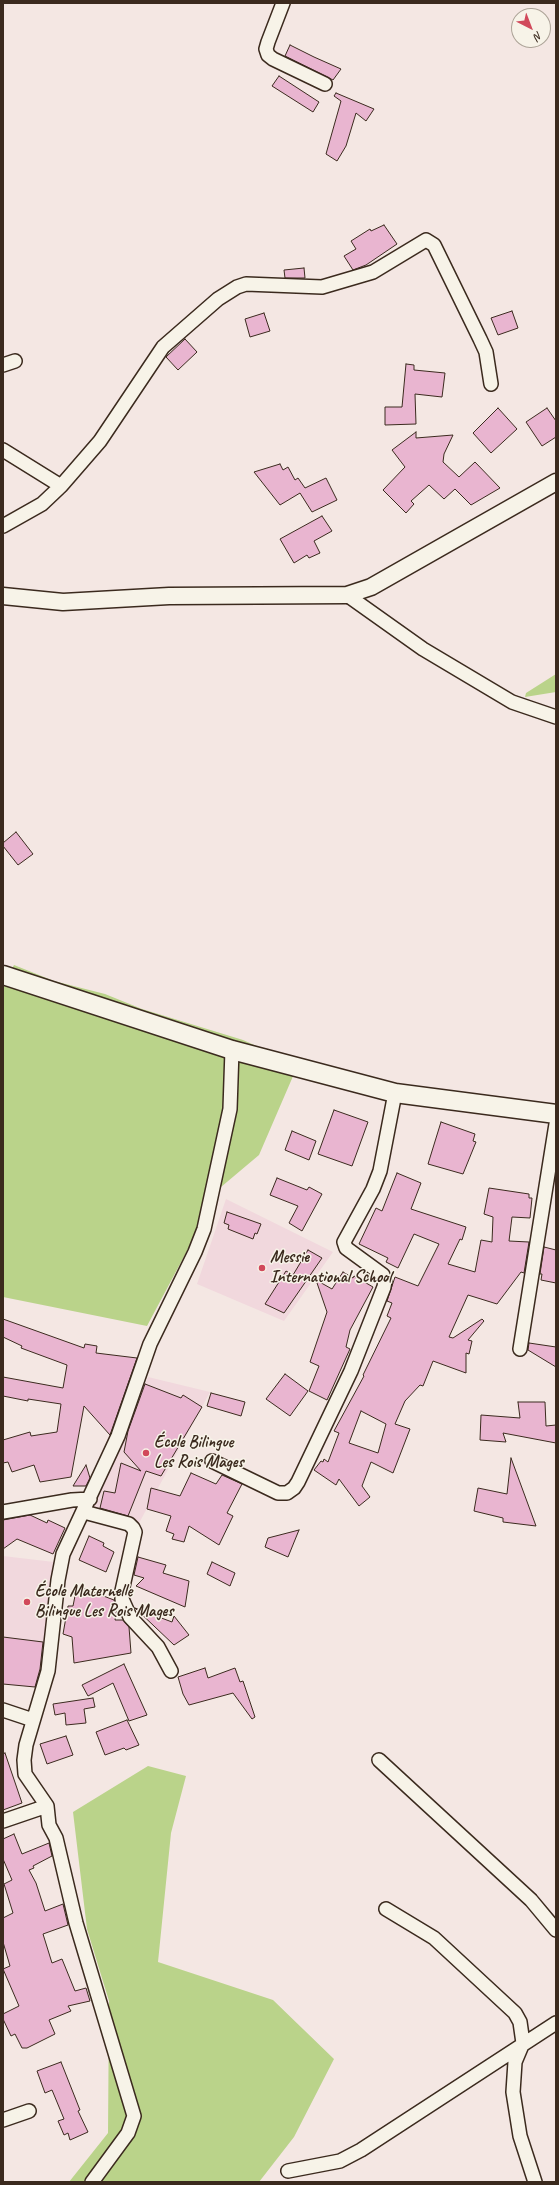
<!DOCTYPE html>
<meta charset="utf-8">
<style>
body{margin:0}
#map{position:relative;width:559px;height:2185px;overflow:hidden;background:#f4e7e3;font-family:Caveat,sans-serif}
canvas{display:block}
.frame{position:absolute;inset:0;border:4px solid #3b2a1e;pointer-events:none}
.north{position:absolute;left:511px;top:8px;width:40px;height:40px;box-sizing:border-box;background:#f7f3e8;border:1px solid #aca397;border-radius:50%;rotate:138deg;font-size:11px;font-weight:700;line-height:16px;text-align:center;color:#3b2a1e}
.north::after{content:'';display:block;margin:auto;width:14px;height:18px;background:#d1495b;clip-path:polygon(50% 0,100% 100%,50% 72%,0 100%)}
</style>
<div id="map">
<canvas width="559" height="2185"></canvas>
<div class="frame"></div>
<div class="north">N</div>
</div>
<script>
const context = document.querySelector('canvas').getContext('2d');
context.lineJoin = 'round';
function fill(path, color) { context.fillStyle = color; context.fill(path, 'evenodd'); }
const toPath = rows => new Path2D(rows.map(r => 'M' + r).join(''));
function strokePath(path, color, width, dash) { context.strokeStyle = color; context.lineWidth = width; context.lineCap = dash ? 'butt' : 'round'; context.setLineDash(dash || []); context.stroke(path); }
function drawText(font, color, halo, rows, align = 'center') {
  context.font = font + ' Caveat,sans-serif'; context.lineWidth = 3; context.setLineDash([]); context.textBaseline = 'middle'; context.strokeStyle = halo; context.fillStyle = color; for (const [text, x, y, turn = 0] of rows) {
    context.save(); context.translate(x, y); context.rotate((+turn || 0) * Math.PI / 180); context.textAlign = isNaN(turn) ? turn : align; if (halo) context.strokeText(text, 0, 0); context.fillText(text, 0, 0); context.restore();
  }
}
fill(toPath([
 [226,1199,333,1252,284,1321,197,1284],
 [148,1377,210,1392,138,1525,89,1514],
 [3,1556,54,1562,47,1665,3,1661]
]), '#f1d8dd');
fill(toPath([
 [556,674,556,692,525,697,526,693],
 [14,965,54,981,105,994,142,1009,243,1040,270,1052,300,1060,259,1155,221,1187,147,1326,3,1297,3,980,5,981],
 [148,1766,186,1776,171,1833,158,1962,273,2000,334,2059,294,2137,259,2182,69,2182,108,2133,109,2001,87,1929,73,1812]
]), '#bad38a');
const building = toPath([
 [290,45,314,57,341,69,333,80,285,56,290,45],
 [279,76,319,102,313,112,272,86,279,76],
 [336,93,374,109,366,121,356,113,346,146,337,161,326,154,341,101,334,96,336,93],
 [384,225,397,244,366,265,353,270,344,256,356,249,351,241,370,229,371,231,384,225],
 [304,268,305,278,285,278,284,270,304,268],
 [512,311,518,328,498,335,491,318,512,311],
 [264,313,270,331,250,337,245,319,264,313],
 [185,339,197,352,178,370,166,357,185,339],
 [406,364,414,365,414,370,445,373,442,397,415,394,416,424,385,425,385,407,402,407,406,364],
 [498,408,517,429,491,453,473,433,498,408],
 [547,408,556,421,556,437,542,446,526,422,547,408],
 [416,432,416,438,453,435,444,454,443,462,459,477,475,462,500,488,471,505,455,489,444,499,429,485,411,501,414,504,406,513,383,490,405,467,392,450,416,432],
 [280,464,283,470,288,467,295,480,298,478,305,488,326,478,337,500,312,512,300,493,280,505,254,472,280,464],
 [322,516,332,531,314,541,320,553,309,558,307,555,294,563,280,539,322,516],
 [16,832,33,854,18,865,3,846,3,843,16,832],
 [334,1110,368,1122,352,1166,318,1154,334,1110],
 [441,1122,475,1134,473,1141,476,1142,463,1174,428,1164,441,1122],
 [292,1131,316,1141,309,1160,285,1150,292,1131],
 [397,1173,421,1183,411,1209,466,1227,462,1240,460,1239,448,1264,475,1272,481,1240,492,1242,493,1217,484,1214,489,1188,529,1194,529,1198,532,1198,530,1218,512,1217,509,1241,529,1242,524,1273,521,1272,497,1304,468,1295,449,1337,453,1338,482,1319,484,1321,468,1340,472,1341,469,1354,466,1353,466,1373,433,1361,423,1386,420,1385,405,1401,395,1424,410,1429,393,1473,371,1462,362,1486,370,1497,359,1506,339,1479,336,1485,314,1470,321,1461,323,1462,324,1459,328,1462,339,1433,334,1431,364,1376,363,1375,391,1318,387,1316,392,1303,387,1301,395,1277,418,1286,439,1244,414,1234,398,1268,386,1262,388,1258,359,1244,376,1208,382,1211,397,1173],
 [361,1411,386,1424,378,1453,349,1443,361,1411],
 [277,1178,307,1190,309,1187,322,1194,302,1231,289,1223,298,1206,270,1195,277,1178],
 [227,1212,261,1224,257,1234,255,1233,253,1239,228,1229,229,1225,224,1223,227,1212],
 [544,1247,556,1250,556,1283,541,1280,542,1274,540,1274,544,1247],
 [308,1250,322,1258,284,1313,265,1304,286,1271,293,1275,308,1250],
 [343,1272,353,1278,354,1276,373,1287,350,1330,346,1347,350,1349,327,1400,309,1391,319,1366,310,1362,327,1312,316,1280,332,1289,343,1272],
 [3,1319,84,1348,85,1344,97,1346,96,1353,137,1358,110,1435,84,1406,71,1477,40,1482,34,1465,12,1472,8,1462,3,1463,3,1440,30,1432,31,1436,57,1432,61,1404,28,1399,28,1401,3,1396,3,1377,63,1388,67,1365,21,1348,22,1346,3,1337,3,1319],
 [529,1343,556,1347,556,1367,528,1350,529,1343],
 [285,1374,308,1391,290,1416,266,1399,285,1374],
 [145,1384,181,1398,183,1395,202,1407,161,1476,146,1471,128,1516,100,1508,104,1491,115,1493,121,1463,141,1471,124,1452,128,1431,145,1384],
 [211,1393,245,1402,241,1416,207,1406,211,1393],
 [518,1402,545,1402,546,1426,556,1425,556,1443,503,1433,506,1442,480,1440,481,1415,520,1418,518,1402],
 [511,1458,536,1526,503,1522,503,1518,474,1511,478,1488,507,1494,511,1458],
 [86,1465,90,1478,86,1486,73,1486,86,1465],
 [191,1473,216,1484,222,1475,242,1484,227,1513,233,1516,219,1545,189,1526,184,1542,172,1539,174,1534,166,1531,171,1516,147,1509,151,1488,180,1496,191,1473],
 [30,1515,47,1523,48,1520,65,1528,53,1554,17,1539,3,1549,3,1520,30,1515],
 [299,1530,288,1557,265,1547,268,1538,299,1530],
 [89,1536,104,1543,103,1546,114,1552,106,1572,79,1560,89,1536],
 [138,1557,166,1565,163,1573,189,1581,185,1607,136,1586,144,1578,134,1575,138,1557],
 [212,1562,235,1573,230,1586,207,1574,212,1562],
 [77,1586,114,1600,117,1608,115,1620,123,1620,129,1627,131,1653,74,1663,72,1637,63,1634,68,1606,73,1606,77,1586],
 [135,1608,172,1622,174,1616,189,1635,174,1645,135,1608],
 [3,1637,43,1642,40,1669,35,1687,3,1684,3,1637],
 [124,1664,147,1715,129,1721,113,1683,88,1696,82,1685,124,1664],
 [205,1668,208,1678,235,1668,240,1682,243,1681,255,1717,252,1719,233,1693,189,1705,183,1694,178,1677,205,1668],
 [93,1698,95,1707,84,1709,86,1723,66,1725,65,1713,55,1715,53,1704,93,1698],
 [127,1720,139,1745,126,1750,124,1748,105,1755,96,1732,127,1720],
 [66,1736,73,1755,47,1764,40,1744,66,1736],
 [5,1753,22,1803,3,1810,3,1754,5,1753],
 [14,1834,22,1854,49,1843,52,1856,33,1866,34,1868,29,1870,36,1883,45,1911,63,1904,68,1925,43,1934,52,1963,62,1959,75,1991,86,1988,90,2001,68,2006,71,2011,49,2020,55,2034,27,2048,22,2048,15,2034,11,2036,3,2019,3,2014,19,2006,3,1969,10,1966,3,1942,3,1918,13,1913,4,1884,12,1880,3,1859,3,1839,14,1834],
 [61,2062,80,2110,78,2111,88,2132,70,2140,68,2133,64,2135,58,2121,64,2119,52,2090,45,2093,37,2071,61,2062]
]);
fill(building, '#e9b5d0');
strokePath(building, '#3b2a1e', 1);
const minor = toPath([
 [283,3,268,42,266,49,268,55,273,59,325,84],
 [3,365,15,361],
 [3,450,61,486],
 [3,526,42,504,61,486,100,441,163,347,218,299,237,287,246,284,322,287,373,272,426,240,434,245,480,339,486,352,491,384],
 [347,595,423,649,512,702,556,717],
 [520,1349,556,1124],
 [212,1461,278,1493,287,1493,294,1488,298,1482,351,1371,384,1287,385,1281,383,1275,346,1248,344,1242,373,1189,380,1171,395,1093],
 [3,1512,72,1500,90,1499],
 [84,1512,129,1524,133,1528,135,1532,122,1591,122,1599,130,1617,158,1647,171,1671],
 [3,1710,33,1720],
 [379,1760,531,1900,556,1930],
 [3,1821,47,1806],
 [386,1909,434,1938,515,2013,520,2022,523,2043,515,2062,513,2092,520,2136,535,2182],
 [3,2120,29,2111],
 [288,2171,340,2161,361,2150,556,2023],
 [92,2182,128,2133,134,2116,76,1923,56,1838,49,1825,47,1806,25,1774,24,1760,26,1745,48,1671,58,1580,63,1554,118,1436,150,1344,195,1252,204,1229,230,1109,232,1050]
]);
const tertiary = toPath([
 [3,596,63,602,169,596,347,595,371,587,556,482]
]);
const secondary = toPath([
 [3,975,232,1050,395,1093,556,1114]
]);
strokePath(minor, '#3b2a1e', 16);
strokePath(tertiary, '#3b2a1e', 19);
strokePath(secondary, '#3b2a1e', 21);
strokePath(minor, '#f7f3e8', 13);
strokePath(tertiary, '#f7f3e8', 16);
strokePath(secondary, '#f7f3e8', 18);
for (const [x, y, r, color] of [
 [262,1268,4,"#d1495b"],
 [146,1453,4,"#d1495b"],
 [27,1602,4,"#d1495b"]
]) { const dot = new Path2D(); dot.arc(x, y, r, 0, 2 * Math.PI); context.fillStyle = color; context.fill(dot); strokePath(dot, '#f7f3e8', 1.5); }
drawText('bold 17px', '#3b2a1e', '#f7f3e8', [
 ["Messie",270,1258],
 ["International School",270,1278],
 ["École Bilingue",154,1443],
 ["Les Rois Mages",154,1463],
 ["École Maternelle",35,1592],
 ["Bilingue Les Rois Mages",35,1612]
], 'left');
</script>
